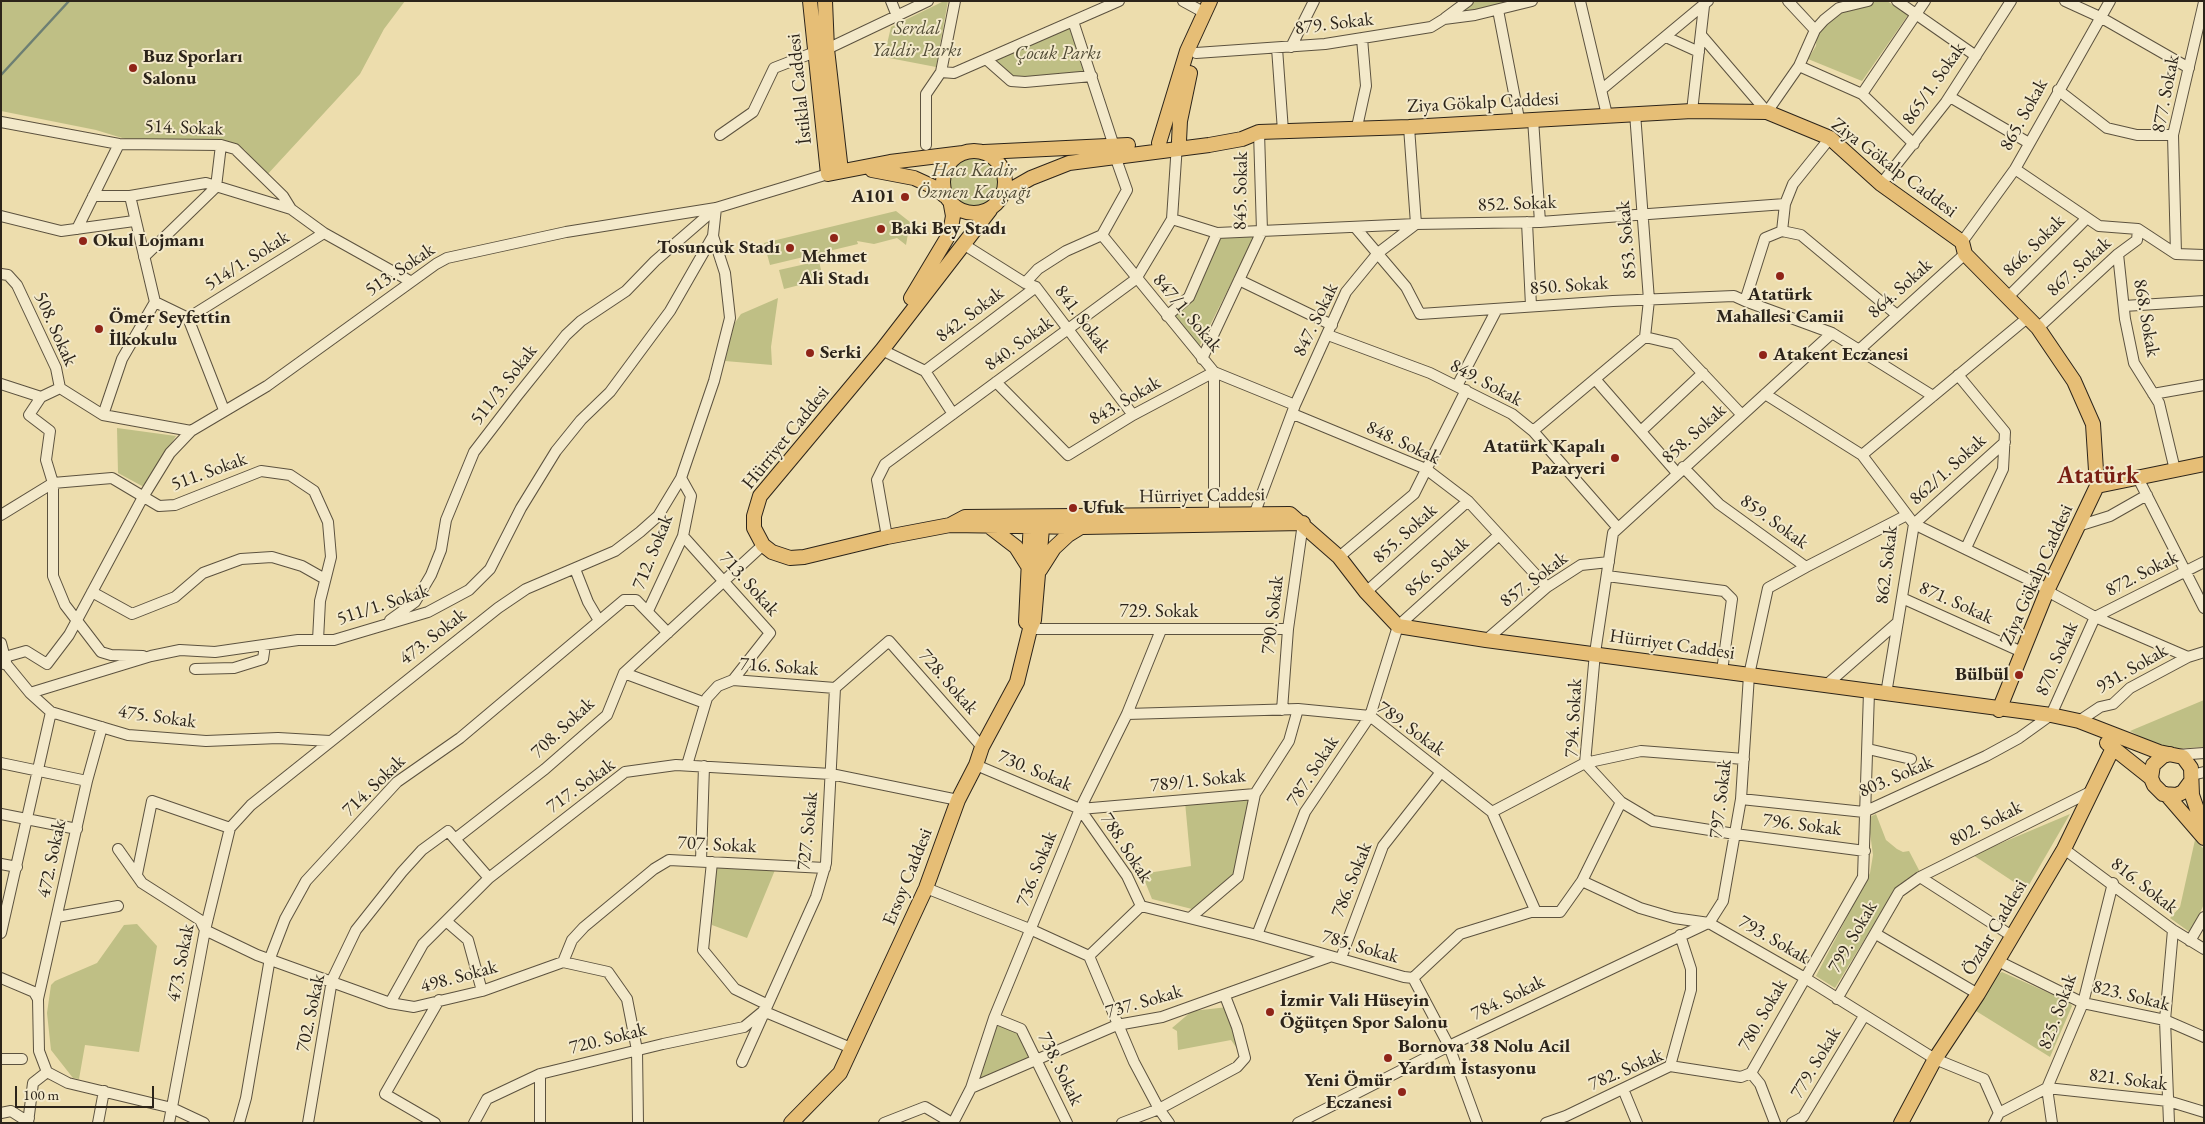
<!DOCTYPE html>
<meta charset="utf-8">
<style>
body{margin:0}
#map{position:relative;width:2205px;height:1124px;overflow:hidden;background:#edddad;font-family:"EB Garamond",serif}
canvas{display:block}
.frame{position:absolute;inset:0;border:2px solid #2c241a;pointer-events:none}
.scale{position:absolute;left:15px;top:1086px;width:139px;height:22px;box-sizing:border-box;border:2px solid #2c241a;border-top:0;padding-left:6px;font-size:15px;line-height:18px;white-space:nowrap;color:#2c241a;-webkit-text-stroke:4px #f3e9ca;paint-order:stroke}
</style>
<div id="map">
<canvas width="2205" height="1124"></canvas>
<div class="frame"></div>
<div class="scale">100 m</div>
</div>
<script>
const context = document.querySelector('canvas').getContext('2d');
context.lineJoin = 'round';
function fill(path, color) { context.fillStyle = color; context.fill(path, 'evenodd'); }
const toPath = rows => new Path2D(rows.map(r => 'M' + r).join(''));
function strokePath(path, color, width, dash) { context.strokeStyle = color; context.lineWidth = width; context.lineCap = dash ? 'butt' : 'round'; context.setLineDash(dash || []); context.stroke(path); }
function drawText(font, color, halo, rows, align = 'center') {
  context.font = font + ' "EB Garamond",serif'; context.lineWidth = 4; context.setLineDash([]); context.textBaseline = 'middle'; context.strokeStyle = halo; context.fillStyle = color; for (const [text, x, y, turn = 0] of rows) {
    context.save(); context.translate(x, y); context.rotate((+turn || 0) * Math.PI / 180); context.textAlign = isNaN(turn) ? turn : align; if (halo) context.strokeText(text, 0, 0); context.fillText(text, 0, 0); context.restore();
  }
}
fill(toPath([
 [1,1,405,1,384,29,360,74,266,176,245,150,231,142,132,141,96,130,1,111],
 [944,1,948,1,936,67,884,57,891,27],
 [1468,1,1523,1,1456,14],
 [1873,1,1887,1,1908,15,1862,81,1808,59,1816,46,1817,31,1837,13,1868,6],
 [1073,21,1092,76,1011,81,986,59],
 '943 182a31 31 0 1 1 62 0a31 31 0 1 1-62 0Z',
 [896,211,910,222,906,245,897,238,874,244,857,241,858,244,770,265,764,243],
 [1220,236,1255,236,1198,349,1171,316],
 [819,261,823,279,784,289,779,270],
 [778,298,771,347,772,365,725,361,734,324,741,314],
 [117,428,176,436,144,487,118,473],
 [2204,700,2204,747,2173,749,2152,743,2130,731],
 [1252,796,1236,874,1196,910,1152,899,1142,874,1191,866,1185,802],
 [1876,814,1886,840,1897,849,1903,852,1909,851,1920,872,1899,886,1891,896,1835,988,1816,976,1870,873,1873,855,1868,818],
 [2070,814,2026,890,1973,855],
 [2195,840,2204,849,2204,904,2191,933,2170,918,2180,907],
 [716,866,775,870,747,938,712,925],
 [137,924,157,946,139,1052,85,1045,79,1079,73,1078,51,1050,47,1013,51,985,55,981,97,963,124,925],
 [2002,972,2069,1002,2072,1006,2050,1057,1976,1011,1997,975],
 [1228,1007,1243,1057,1231,1040,1178,1050,1177,1031,1172,1028,1192,1011],
 [996,1021,1019,1032,1033,1059,976,1082]
]), '#bfbf85');
strokePath(toPath([
 [1,75,69,1]
]), '#6d7f73', 2.5);
const minor = toPath([
 [891,1,897,16],
 [955,1,941,72,954,73,1119,1],
 [1183,1,1205,13],
 [1580,1,1607,115],
 [1788,1,1815,30],
 [1897,1,1976,56],
 [2065,1,2100,17,2189,68],
 [1498,10,1519,119],
 [1445,18,1468,1],
 [1073,21,1114,146],
 [1701,35,1767,112,1799,66,1815,30,1824,20,1839,8,1868,1],
 [1666,37,1699,52],
 [1291,47,1314,1],
 [1277,48,1283,131],
 [1196,53,1325,44,1431,27,1444,19,1475,15,1532,1],
 [986,59,1011,81,1025,82,1092,76],
 [1799,66,1862,94,1914,144],
 [1601,90,1708,1],
 [2058,90,2107,128,2137,135,2173,135],
 [1862,94,1925,1],
 [1950,97,2029,143],
 [1692,111,1704,6],
 [1533,119,1540,222],
 [1,122,119,144,221,145,235,149,283,196,291,209,324,233,410,281],
 [1357,127,1366,86,1362,38],
 [720,135,753,112,774,68,815,52,827,49,928,1],
 [926,145,926,94,941,72],
 [2015,169,2099,226,2138,229,2176,254,2204,255],
 [1881,184,1946,102,2011,1],
 [93,196,130,196,206,183,291,209],
 [130,196,155,302,188,318,224,410],
 [1,216,61,231,134,221],
 [1172,219,1217,233,1416,224,1540,222,1785,204],
 [1527,222,1531,306],
 [1355,227,1406,287,1420,314,1613,301,1734,296,1745,301,1765,238,1782,231,1785,204,1793,184,1830,138],
 [77,229,119,144],
 [1782,231,1801,235,1897,315],
 [1102,235,1214,372,1214,515],
 [1962,242,2015,169,2110,1],
 [963,244,1025,283,1036,287,1133,415],
 [2118,254,2125,319,2134,363,2159,403,2175,470],
 [2176,254,2173,135,2204,2],
 [144,257,216,187,221,145],
 [1,274,8,275,17,285,56,368,60,388,103,415,191,431],
 [1239,280,1332,325],
 [1025,283,1038,269,1066,251,1102,235,1127,190,1115,156],
 [2007,298,2087,218],
 [1745,301,1832,333,1933,396],
 [2124,306,2204,301],
 [1167,316,1189,297,1217,233],
 [188,318,324,233],
 [2038,328,2118,254,2137,240,2138,229],
 [1832,333,1613,533,1595,653,1585,763,1621,802,1653,821,1735,834,1865,851],
 [1328,335,1430,373,1512,414,1533,431,1618,528],
 [1645,337,1675,344,1742,415],
 [882,350,925,371,953,414],
 [1859,350,1965,254],
 [1202,359,1262,231,1259,132],
 [925,371,1036,287],
 [1958,375,2005,432,2003,469,1966,548],
 [1595,379,1677,473],
 [996,382,1068,455,1133,415,1214,372,1295,405],
 [1,384,41,397,29,415,50,431,46,460,53,483,53,576,65,605,101,652,111,655,143,656],
 [1457,386,1497,309],
 [1765,394,1862,455],
 [2153,394,2204,385],
 [41,397,60,388],
 [1293,414,1426,469,1468,501,1547,587],
 [103,415,122,359,155,302],
 [1533,431,1645,337,1649,300,1635,113],
 [1641,431,1703,373],
 [1683,467,1719,504,1806,567,1907,515],
 [2138,478,2204,608],
 [1,515,53,483,112,478,159,506,175,505,261,471,290,475,314,491,328,522,331,557,320,601,318,640],
 [1254,515,1295,405,1346,292,1378,253,1416,224,1409,127],
 [1914,524,2048,589],
 [1914,524,2005,442],
 [2078,526,2110,516,2147,495],
 [683,536,770,633,733,680],
 [887,537,877,480,885,464,1136,279,1172,219,1177,144],
 [1339,557,1414,494,1466,390],
 [575,569,588,602,598,619],
 [1607,576,1724,591,1732,599,1722,671],
 [2047,591,2095,617,2188,657],
 [92,592,132,614,175,597,203,573,241,559,272,557,302,566,325,579],
 [1366,592,1468,501],
 [1902,598,2022,652],
 [648,611,683,536,691,496,681,478],
 [2097,616,2204,562],
 [390,620,415,602,431,575,441,550,446,520,474,452,517,396,566,335,581,321,626,291,655,261,715,209],
 [1030,629,1288,629],
 [1486,640,1547,587,1581,565,1609,562],
 [1,643,6,662],
 [5,657,26,651,47,664,69,635,143,497,170,453,191,431,267,386,436,264,447,258,566,232,716,208,828,174],
 [1,663,7,665,30,693,51,712,128,735,206,741,278,738,330,741],
 [195,669,234,668,263,659,265,645],
 [624,673,705,703],
 [1825,686,1898,622],
 [30,693,151,656,180,650,215,652,298,640,334,640,428,612,469,590,490,569,521,508,556,451,581,420,610,392,670,311,713,236],
 [1886,694,1914,524,1862,455,2026,319],
 [1282,710,1288,629,1303,523],
 [1127,714,1298,709,1370,716,1492,812,1536,912],
 [2079,721,2100,707,2113,704,2130,688,2188,657,2204,652],
 [1868,749,1911,759],
 [2177,755,2204,753],
 [1,763,87,781],
 [687,765,707,698,718,686,733,680,835,688],
 [976,765,1080,809,1255,794,1289,741,1298,709],
 [2192,775,2204,772],
 [1741,799,1864,812,1986,756,2019,738,2051,715,2095,617],
 [1080,809,1127,876,1141,906],
 [1492,812,1585,763,1641,751,1744,759],
 [1,814,77,829],
 [455,839,545,769,607,715,624,673,763,545],
 [118,849,142,883,200,920,205,930,257,955,390,1003,414,1007,482,991,563,962,608,972,627,999,637,1050,638,1123],
 [2064,849,2173,930,2204,949],
 [701,861,704,766],
 [712,862,703,950,735,989,766,1004],
 [1,864,17,867],
 [137,874,152,801,230,828],
 [1920,877,2012,936],
 [1582,881,1640,908,1674,918,1709,923,1805,978,1935,1059,1984,1079,1999,1113],
 [926,888,1032,930,1089,956,1134,1062,1159,1109,1169,1123],
 [57,917,118,906],
 [1190,918,1238,877,1255,794],
 [446,921,468,940,482,991],
 [1709,923,1723,901,1741,799,1749,675,1768,588,1806,567],
 [1,933,51,712],
 [1876,934,1978,994],
 [1257,935,1305,812,1370,716,1398,626,1499,535],
 [2190,941,2204,917],
 [1089,956,1141,906,1257,935,1404,977,1413,978,1460,934,1531,912,1560,912,1582,881,1621,802],
 [1341,958,1383,846,1441,772],
 [1998,961,2083,1003,2165,1020,2204,1037],
 [563,962,572,940,584,927,654,869,669,860,825,868],
 [1,978,34,992,38,999,39,1051,47,1072],
 [1413,978,1449,1046,1477,1123],
 [38,999,87,781,102,727],
 [1837,999,1899,892,1920,877,2090,792],
 [390,1003,423,944,489,878,625,772,676,765,831,774,958,800],
 [763,1011,851,1048],
 [994,1018,1021,1029,1067,1123],
 [1,1059,22,1059],
 [742,1062,816,897,826,863,835,688,889,641,982,747],
 [1670,1066,1691,990,1691,969,1680,935],
 [47,1072,68,1083,172,1108,204,1123],
 [1751,1073,1863,877,1869,692],
 [1751,1073,1760,1084,1775,1123],
 [971,1088,1117,1025,1162,1017,1329,957],
 [1623,1089,1637,1123],
 [1,1113,11,1111,22,1118,29,1118],
 [28,1123,33,1083,47,1072],
 [98,1123,104,1091],
 [169,1123,205,930,230,828,251,805,498,608,526,589,615,551,640,532,658,516,681,478,714,381,730,318,725,273,713,236,716,208],
 [239,1123,246,1098,270,958,285,919,306,881,397,782,460,738,624,600,636,600,668,633],
 [308,1123,332,980,356,930,402,872,422,850,448,831,489,878],
 [435,1123,385,1094,439,1000],
 [474,1123,487,1099,540,1074,663,1044,744,1027,761,1013],
 [540,1123,540,1074],
 [884,1123,925,1107,952,1123],
 [953,1123,971,1088,994,1018,1080,809,1127,714,1161,630],
 [1122,1123,1159,1109,1237,1067,1245,1058,1237,1027,1225,996],
 [1298,1123,1449,1046,1708,923],
 [1546,1123,1566,1116,1670,1066,1741,1077,1751,1073],
 [1792,1123,1803,1117,1864,1016],
 [1994,1123,1999,1113,2047,1088,2083,1003,2113,883],
 [2052,1123,2047,1088,2168,1101,2204,1112],
 [2169,1123,2165,1020,2173,930]
]);
const major = toPath([
 [810,1,828,174,890,162,963,153],
 [825,1,827,49,841,171],
 [1179,141,1180,121,1190,73],
 [1159,143,1187,51,1210,1],
 '943 182a31 31 0 1 1 62 0a31 31 0 1 1-62 0Z',
 [984,152,1128,145],
 [872,170,914,178,936,188,945,196],
 [1003,194,1031,178,1069,163,1209,145,1242,139,1259,132,1409,127,1692,111,1767,112,1830,138,1881,184,1962,242,1965,254,2038,328,2074,381,2093,424,2097,486,2047,591,1999,710],
 [990,210,882,350,760,496,754,516,754,528,763,545,772,552,790,558,804,557,887,537,950,525,1083,527,1303,523],
 [911,298,950,233,953,216,951,205],
 [2097,486,2204,464],
 [950,525,965,517,1290,514,1339,557,1366,592,1398,626,1486,640,2051,715,2079,721,2159,752,2183,757,2191,768,2192,795,2199,815,2204,822],
 [990,527,1016,547,1028,566],
 [1040,570,1054,548,1068,535,1081,527],
 [1026,622,1031,519],
 [2107,743,2151,778],
 [2170,754,2163,756,2153,765,2151,778,2154,785,2163,794,2177,795,2183,792,2191,781],
 [2166,794,2204,838],
 [791,1123,840,1073,926,888,958,800,976,765,982,747,1017,682,1030,629,1034,620,1043,517],
 [1901,1123,1935,1059,1978,994,2064,849,2113,748]
]);
strokePath(minor, '#5c523f', 12);
strokePath(major, '#2c241a', 16);
strokePath(minor, '#f3e9ca', 10);
strokePath(major, '#e6be76', 14);
for (const [x, y, r, color] of [
 [133,68,5,"#8f2418"],
 [905,197,5,"#8f2418"],
 [881,229,5,"#8f2418"],
 [834,238,5,"#8f2418"],
 [83,241,5,"#8f2418"],
 [790,248,5,"#8f2418"],
 [1780,276,5,"#8f2418"],
 [99,329,5,"#8f2418"],
 [810,353,5,"#8f2418"],
 [1763,355,5,"#8f2418"],
 [1615,458,5,"#8f2418"],
 [1073,508,5,"#8f2418"],
 [2019,675,5,"#8f2418"],
 [1270,1012,5,"#8f2418"],
 [1388,1058,5,"#8f2418"],
 [1402,1092,5,"#8f2418"]
]) { const dot = new Path2D(); dot.arc(x, y, r, 0, 2 * Math.PI); context.fillStyle = color; context.fill(dot); strokePath(dot, '#f3e9ca', 2); }
drawText('19px', '#2c241a', '#f3e9ca', [
 ["879. Sokak",1334,24,-7],
 ["865/1. Sokak",1934,84,-55],
 ["İstiklal Caddesi",800,89,-96],
 ["877. Sokak",2166,94,-79],
 ["Ziya Gökalp Caddesi",1483,103,-3],
 ["865. Sokak",2024,115,-61],
 ["514. Sokak",184,128,2],
 ["Ziya Gökalp Caddesi",1894,168,37],
 ["845. Sokak",1241,191,-89],
 ["852. Sokak",1517,204,-2],
 ["853. Sokak",1627,240,-95],
 ["866. Sokak",2034,246,-45],
 ["514/1. Sokak",247,261,-32],
 ["867. Sokak",2079,267,-42],
 ["513. Sokak",400,270,-34],
 ["850. Sokak",1569,286,-4],
 ["864. Sokak",1900,289,-42],
 ["847/1. Sokak",1187,313,50],
 ["842. Sokak",970,315,-37],
 ["868. Sokak",2146,318,80],
 ["841. Sokak",1082,319,53],
 ["847. Sokak",1316,320,-64],
 ["508. Sokak",55,329,66],
 ["840. Sokak",1019,344,-36],
 ["849. Sokak",1486,383,28],
 ["511/3. Sokak",504,385,-52],
 ["843. Sokak",1125,401,-30],
 ["858. Sokak",1694,434,-42],
 ["Hürriyet Caddesi",786,438,-51],
 ["848. Sokak",1403,443,25],
 ["862/1. Sokak",1948,470,-42],
 ["511. Sokak",209,472,-20],
 ["Hürriyet Caddesi",1202,496,-1],
 ["859. Sokak",1774,522,36],
 ["855. Sokak",1405,534,-42],
 ["712. Sokak",653,552,-68],
 ["862. Sokak",1887,565,-83],
 ["856. Sokak",1437,567,-42],
 ["872. Sokak",2142,574,-27],
 ["Ziya Gökalp Caddesi",2037,575,-66],
 ["857. Sokak",1534,580,-37],
 ["713. Sokak",749,584,48],
 ["871. Sokak",1956,603,24],
 ["511/1. Sokak",383,605,-18],
 ["729. Sokak",1159,612],
 ["790. Sokak",1273,615,-83],
 ["473. Sokak",433,637,-38],
 ["Hürriyet Caddesi",1672,645,8],
 ["870. Sokak",2057,659,-66],
 ["716. Sokak",779,667,4],
 ["931. Sokak",2132,669,-30],
 ["728. Sokak",948,682,49],
 ["475. Sokak",157,717,8],
 ["794. Sokak",1574,718,-87],
 ["708. Sokak",563,728,-43],
 ["789. Sokak",1411,729,36],
 ["730. Sokak",1035,771,23],
 ["787. Sokak",1313,771,-57],
 ["803. Sokak",1896,777,-23],
 ["789/1. Sokak",1198,781,-6],
 ["714. Sokak",374,786,-44],
 ["717. Sokak",581,786,-36],
 ["797. Sokak",1721,799,-83],
 ["802. Sokak",1986,824,-27],
 ["796. Sokak",1802,825,7],
 ["727. Sokak",808,831,-84],
 ["707. Sokak",717,845,3],
 ["788. Sokak",1126,848,57],
 ["472. Sokak",52,859,-78],
 ["736. Sokak",1037,869,-68],
 ["Ersoy Caddesi",908,877,-68],
 ["786. Sokak",1352,880,-68],
 ["816. Sokak",2144,886,38],
 ["Özdar Caddesi",1995,928,-59],
 ["799. Sokak",1853,937,-60],
 ["793. Sokak",1774,940,30],
 ["785. Sokak",1360,947,16],
 ["473. Sokak",181,963,-79],
 ["498. Sokak",459,977,-15],
 ["823. Sokak",2131,996,14],
 ["784. Sokak",1508,998,-26],
 ["737. Sokak",1144,1002,-16],
 ["825. Sokak",2058,1012,-70],
 ["702. Sokak",311,1013,-78],
 ["780. Sokak",1763,1015,-60],
 ["720. Sokak",608,1039,-14],
 ["779. Sokak",1816,1063,-59],
 ["738. Sokak",1060,1069,64],
 ["782. Sokak",1626,1070,-23],
 ["821. Sokak",2128,1080,7]
]);
drawText('italic 19px', '#514b35', '#f3e9ca', [
 ["Serdal",917,29],
 ["Yaldir Parkı",917,51],
 ["Çocuk Parkı",1058,54],
 ["Hacı Kadir",974,171],
 ["Özmen Kavşağı",974,193]
]);
drawText('bold 19px', '#2c241a', '#f3e9ca', [
 ["Buz Sporları",143,57],
 ["Salonu",143,79],
 ["A101",895,197,"right"],
 ["Baki Bey Stadı",891,229],
 ["Okul Lojmanı",93,241],
 ["Tosuncuk Stadı",780,248,"right"],
 ["Mehmet",834,257,"center"],
 ["Ali Stadı",834,279,"center"],
 ["Atatürk",1780,295,"center"],
 ["Mahallesi Camii",1780,317,"center"],
 ["Ömer Seyfettin",109,318],
 ["İlkokulu",109,340],
 ["Serki",820,353],
 ["Atakent Eczanesi",1773,355],
 ["Atatürk Kapalı",1605,447,"right"],
 ["Pazaryeri",1605,469,"right"],
 ["Ufuk",1083,508],
 ["Bülbül",2009,675,"right"],
 ["İzmir Vali Hüseyin",1280,1001],
 ["Öğütçen Spor Salonu",1280,1023],
 ["Bornova 38 Nolu Acil",1398,1047],
 ["Yardım İstasyonu",1398,1069],
 ["Yeni Ömür",1392,1081,"right"],
 ["Eczanesi",1392,1103,"right"]
], 'left');
drawText('bold 24px', '#7a1f14', '#f3e9ca', [
 ["Atatürk",2098,476]
]);
</script>
